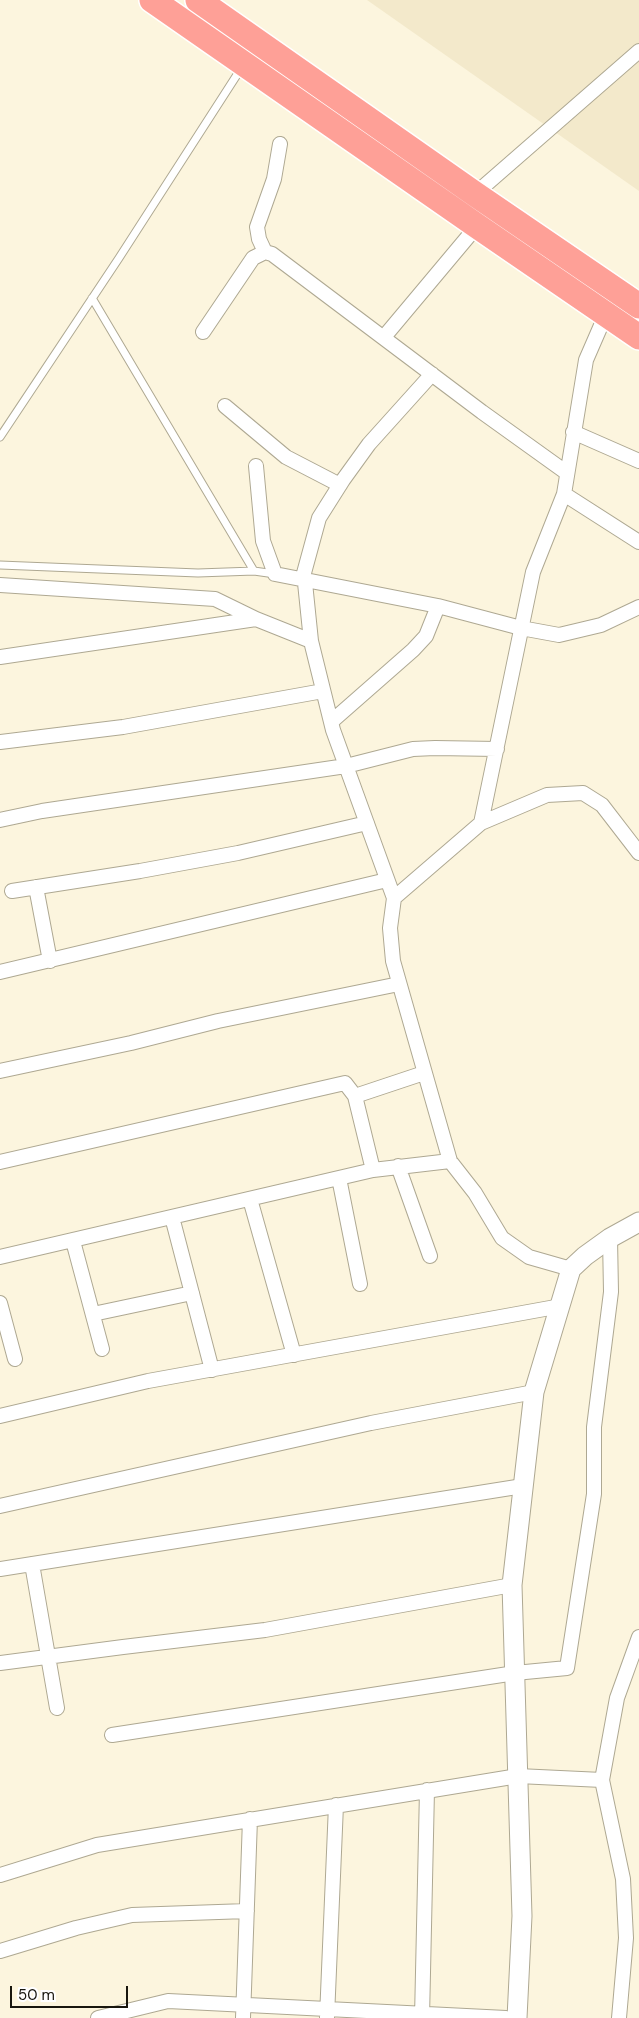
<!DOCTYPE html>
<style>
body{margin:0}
#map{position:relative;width:639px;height:2018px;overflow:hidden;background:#fcf5de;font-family:"DM Sans",sans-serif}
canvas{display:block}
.scale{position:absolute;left:10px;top:1986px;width:118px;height:22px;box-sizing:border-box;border:2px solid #18160e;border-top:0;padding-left:6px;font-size:15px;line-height:18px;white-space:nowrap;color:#18160e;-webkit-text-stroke:4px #fff;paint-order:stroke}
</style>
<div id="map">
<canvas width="639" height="2018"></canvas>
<div class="scale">50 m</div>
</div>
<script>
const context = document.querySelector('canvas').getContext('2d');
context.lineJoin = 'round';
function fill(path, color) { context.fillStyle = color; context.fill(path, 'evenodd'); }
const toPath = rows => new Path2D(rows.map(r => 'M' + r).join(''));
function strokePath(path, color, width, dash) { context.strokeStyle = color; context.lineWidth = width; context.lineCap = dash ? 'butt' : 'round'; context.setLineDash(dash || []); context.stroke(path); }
fill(toPath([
 [367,0,639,0,639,191]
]), '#f3e9cb');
const lane = toPath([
 [92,298,254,571],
 [0,437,119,258,242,67],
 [0,565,198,573,254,571,275,574]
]);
const street = toPath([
 [475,194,639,51],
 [265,252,259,239,257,227,274,179,280,144],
 [203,332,253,258,265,252,272,254,482,412,567,473],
 [384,337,477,226],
 [432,374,369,444,343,480,319,518,304,573,311,641,333,730,394,898,390,928,393,961,450,1161,475,1193,502,1238,529,1257,571,1269],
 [225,406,286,457,340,485],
 [573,432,639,461],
 [256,466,263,541,275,574,438,606,521,628,559,635,601,625,639,607],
 [564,494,639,542],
 [0,585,215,599,256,619],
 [0,657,256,619,311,641],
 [331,722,413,650,426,636,438,606],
 [0,742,123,727,323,691],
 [0,820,42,811,346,766,413,749,435,748,497,749],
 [481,823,547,795,583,793,602,805,639,853],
 [36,887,50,961],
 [12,891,140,871,238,853,367,823],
 [394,898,481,823,533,572,564,494,586,360,606,314],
 [0,972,387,880],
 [0,1071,131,1043,218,1021,399,984],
 [355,1096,373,1170],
 [0,1162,345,1083,355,1096,424,1073],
 [398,1166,430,1256],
 [339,1178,360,1284],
 [250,1199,294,1355],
 [172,1217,212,1370],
 [73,1241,102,1349],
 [0,1257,373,1170,450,1161],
 [0,1303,15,1359],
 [93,1314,192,1293],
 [0,1416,148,1381,561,1306],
 [0,1506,371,1423,534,1392],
 [32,1564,57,1708],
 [0,1569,523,1486],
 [0,1663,123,1647,265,1630,512,1585],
 [112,1735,515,1673,567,1668,594,1494,594,1427,611,1292,610,1238],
 [602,1780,623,1879,626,1938,619,2018],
 [0,1875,97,1845,518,1776,602,1780,617,1698,639,1637],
 [0,1951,76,1928,132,1915,247,1911],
 [327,2017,336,1805],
 [98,2018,168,2001,506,2018],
 [243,2018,250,1819],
 [422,2018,427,1790]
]);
const secondary = toPath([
 [517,2018,522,1916,512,1585,534,1392,571,1269,585,1256,610,1238,639,1222]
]);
const highway = toPath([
 [152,0,477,226,639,337],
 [198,0,475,194,639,306]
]);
strokePath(lane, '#aea892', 9);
strokePath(street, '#aea892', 16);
strokePath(secondary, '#aea892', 21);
strokePath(highway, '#fff', 28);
strokePath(lane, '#fff', 7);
strokePath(street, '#fff', 14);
strokePath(secondary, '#fff', 19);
strokePath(highway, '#fea097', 25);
</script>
